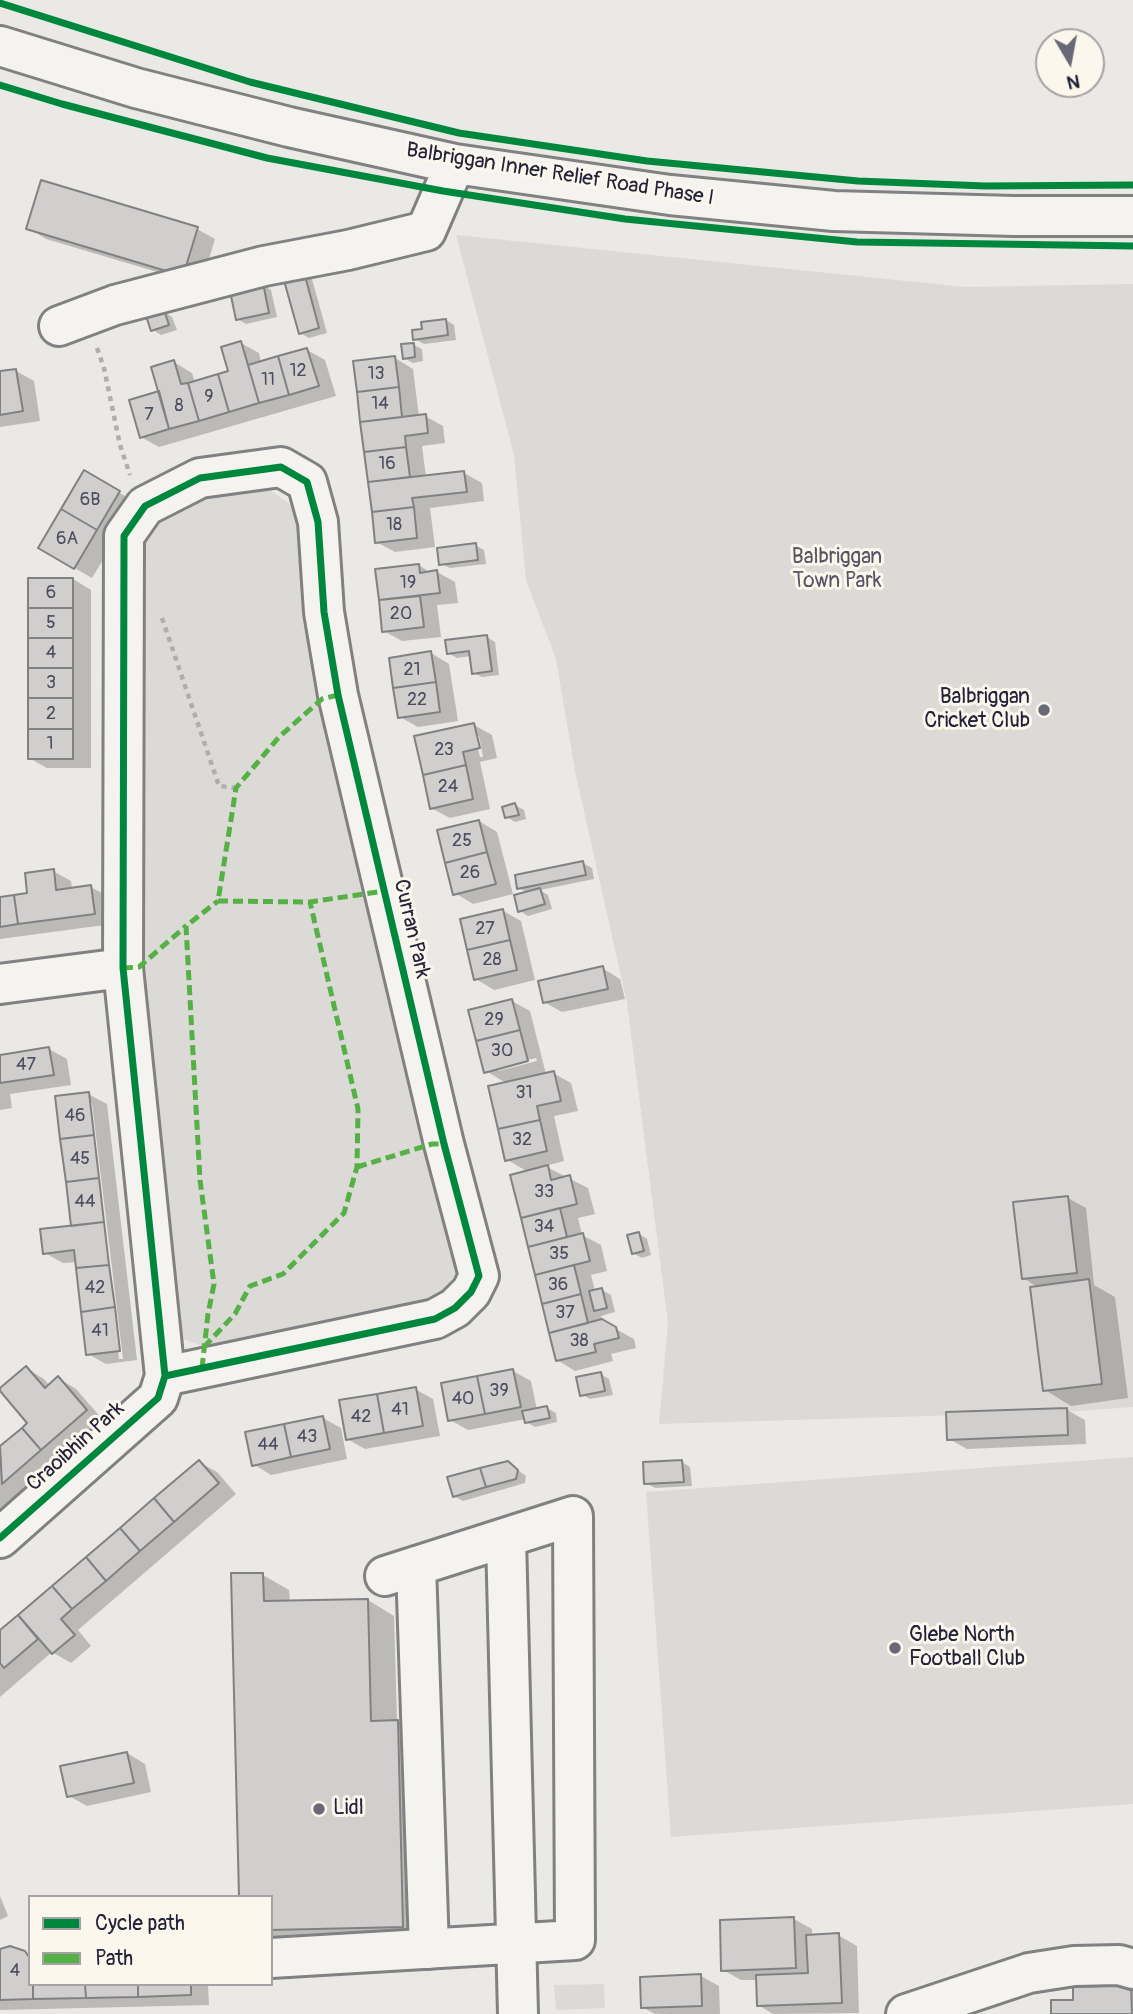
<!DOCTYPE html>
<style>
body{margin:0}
#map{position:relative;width:1133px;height:2014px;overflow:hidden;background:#ebe9e5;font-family:Pangolin,sans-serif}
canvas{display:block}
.legend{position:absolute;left:28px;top:1895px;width:245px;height:91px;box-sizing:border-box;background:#fbf7ec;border:2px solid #a4a2a5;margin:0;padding:9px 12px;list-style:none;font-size:21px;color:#22223b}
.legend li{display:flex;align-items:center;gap:14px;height:35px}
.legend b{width:35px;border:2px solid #a4a2a5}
.north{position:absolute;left:1035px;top:28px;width:70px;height:70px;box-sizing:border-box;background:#fbf7ec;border:2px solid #a4a2a5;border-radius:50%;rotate:170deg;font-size:19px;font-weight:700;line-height:28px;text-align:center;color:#22223b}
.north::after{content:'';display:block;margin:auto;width:24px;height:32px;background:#686876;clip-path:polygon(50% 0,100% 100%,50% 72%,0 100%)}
</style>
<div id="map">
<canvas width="1133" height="2014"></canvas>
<ul class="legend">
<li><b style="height:9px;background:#00873e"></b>Cycle path</li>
<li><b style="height:9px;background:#55b146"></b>Path</li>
</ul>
<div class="north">N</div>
</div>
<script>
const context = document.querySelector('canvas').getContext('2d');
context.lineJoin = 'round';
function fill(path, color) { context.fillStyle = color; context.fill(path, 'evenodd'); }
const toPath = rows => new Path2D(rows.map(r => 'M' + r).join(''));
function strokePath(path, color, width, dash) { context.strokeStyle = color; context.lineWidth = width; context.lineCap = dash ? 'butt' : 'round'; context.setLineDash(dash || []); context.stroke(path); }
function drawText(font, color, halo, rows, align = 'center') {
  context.font = font + ' Pangolin,sans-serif'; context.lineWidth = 6; context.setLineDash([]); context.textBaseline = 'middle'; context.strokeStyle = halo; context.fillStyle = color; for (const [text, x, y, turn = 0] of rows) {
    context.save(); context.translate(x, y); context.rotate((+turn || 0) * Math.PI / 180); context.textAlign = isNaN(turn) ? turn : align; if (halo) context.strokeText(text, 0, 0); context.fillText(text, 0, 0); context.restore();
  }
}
fill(toPath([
 [456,235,965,287,1133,284,1133,1407,1064,1412,659,1424,668,1323,627,1003,575,771,556,659,526,580,514,455],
 [266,487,294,507,305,531,460,1269,432,1304,204,1347,181,1338,138,951,134,572,147,527,190,504,231,489],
 [1133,1457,1133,1804,671,1837,646,1492],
 [604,1984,605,2008,556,2010,554,1985]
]), '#dcdad6');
fill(toPath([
 [28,228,197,229,215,239,201,285,46,239],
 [303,274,312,279,327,333,309,338,300,333],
 [263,285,271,290,277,317,246,324,237,319],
 [164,312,172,317,177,330,161,335,153,330],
 [446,320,454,325,456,340,424,344,415,339],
 [241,343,259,353,261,363,307,350,325,360,336,396,159,447,141,437,174,362,192,373,195,382,230,372],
 [414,345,422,349,423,361,413,363,404,358],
 [395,358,413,369,419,417,425,416,443,426,445,443,422,446,426,477,464,473,482,483,484,501,430,508,435,547,395,552,376,542,355,363],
 [16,371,34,381,40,421,0,427,0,373],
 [84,472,137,503,92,578,40,548],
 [475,545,484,550,486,564,450,568,441,564],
 [419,565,431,573,437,572,455,582,458,603,437,605,441,637,402,641,384,631,377,571],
 [73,579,91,590,91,768,47,768,29,758],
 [487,637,495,642,499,675,482,677,473,673,471,656,457,658,448,653],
 [431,653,449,664,458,721,418,727,400,717],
 [474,725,492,735,497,758,480,762,490,809,450,818,431,808],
 [475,736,479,736,483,757,480,757],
 [515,805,524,810,526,819,515,822,507,817],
 [479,821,497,832,513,894,473,904,455,893],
 [583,863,592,868,594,879,540,890,548,895,552,909,528,916,520,911,528,893,519,888],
 [53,871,71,881,72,889,91,887,109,897,112,924,0,939,0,899,29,895],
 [503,911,521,921,535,980,494,990,476,979],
 [602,968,620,979,625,999,562,1012,544,1002],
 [512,1001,530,1011,546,1074,553,1073,571,1083,578,1111,554,1116,564,1161,545,1166,588,1188,595,1214,578,1218,582,1235,601,1245,607,1271,591,1275,595,1291,602,1290,611,1295,615,1312,601,1316,603,1322,634,1339,636,1348,611,1354,613,1361,575,1371,557,1360,512,1176,528,1172,506,1159,506,1083,486,1071],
 [536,1058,537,1061,498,1071,498,1067],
 [49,1049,67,1059,71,1085,10,1094,12,1108,0,1110,0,1056],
 [88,1094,107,1104,137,1360,106,1364,88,1354,77,1262,63,1263,45,1253,73,1227],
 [88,1103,92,1103,123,1359,119,1359],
 [1068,1198,1086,1208,1094,1285,1115,1297,1128,1398,1071,1406,1045,1390,1039,1288,1023,1278],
 [639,1234,647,1239,651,1255,642,1258,633,1253],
 [26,1368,44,1379,50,1386,58,1378,76,1389,104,1421,0,1510,0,1448,30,1423],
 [513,1371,531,1381,537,1410,547,1408,556,1413,557,1422,535,1427,526,1422,526,1419,468,1430,450,1420],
 [601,1374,609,1379,613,1395,590,1399,581,1394],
 [415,1389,433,1399,440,1436,365,1449,347,1439],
 [1067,1410,1085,1420,1086,1444,967,1449,949,1439],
 [323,1418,341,1428,347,1459,271,1475,253,1464],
 [199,1462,217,1472,236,1494,78,1630,91,1646,71,1663,52,1652,0,1697,0,1633],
 [682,1462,690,1467,692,1486,655,1488,646,1483],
 [508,1463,526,1476,525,1483,463,1501,454,1496],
 [263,1575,289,1590,290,1602,368,1600,394,1616,397,1721,424,1737,429,1941,271,1945],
 [127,1753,145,1764,151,1792,87,1806,69,1796],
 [0,1896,8,1916,0,1920],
 [794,1919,812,1929,812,1936,838,1935,857,1946,859,2013,773,2014,758,2005,757,1980,741,1980,723,1970],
 [0,1952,24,1953,30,1956,30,1984,208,1984,209,2005,0,2010],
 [701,1976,719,1986,720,2014,655,2014,642,2007],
 [1130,1987,1133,1988,1133,2014,1053,2014,1075,2002]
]), '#0003');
const building = toPath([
 [41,180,198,227,183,276,26,229,41,180],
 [304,272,319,328,299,334,283,277,304,272],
 [263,283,269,313,236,320,230,291,263,283],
 [164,310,169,325,151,331,146,316,164,310],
 [446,319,448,335,413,340,412,330,422,329,421,322,446,319],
 [241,341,259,403,229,412,218,374,228,371,221,347,241,341],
 [414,343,415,357,403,359,401,344,414,343],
 [307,348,319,386,289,395,278,356,307,348],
 [278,356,289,395,259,403,248,365,278,356],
 [395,356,399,387,357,392,353,361,395,356],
 [174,360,181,384,188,383,199,421,169,429,151,367,174,360],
 [16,369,23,411,0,415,0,371,16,369],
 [218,374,229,412,199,421,188,383,218,374],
 [399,387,402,417,360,422,357,392,399,387],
 [159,391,169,429,140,438,129,400,159,391],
 [426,414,428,433,405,436,406,447,364,452,360,422,426,414],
 [406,447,410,477,368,482,364,452,406,447],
 [84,470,120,491,97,530,61,509,84,470],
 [464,471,467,492,412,498,414,507,372,512,368,482,464,471],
 [414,507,417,538,375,543,372,512,414,507],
 [61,509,97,530,74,569,38,548,61,509],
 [476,543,478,560,439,565,437,548,476,543],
 [419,564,420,573,437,570,440,593,379,600,375,569,419,564],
 [28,578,73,578,73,608,28,608,28,578],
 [420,596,424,627,382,632,379,600,420,596],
 [28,608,73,608,73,638,28,638,28,608],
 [487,635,492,671,472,674,469,651,447,654,445,640,487,635],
 [28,638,73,638,73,668,28,668,28,638],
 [431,651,436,682,393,688,389,658,431,651],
 [28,668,73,668,73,698,28,698,28,668],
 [436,682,440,712,398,718,393,688,436,682],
 [28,698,73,698,73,729,28,729,28,698],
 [474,723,480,748,463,752,466,765,423,775,414,736,474,723],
 [28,729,73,729,73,759,28,759,28,729],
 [466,765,473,799,430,809,423,775,466,765],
 [515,803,519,815,505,818,502,807,515,803],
 [479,820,487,852,445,863,437,830,479,820],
 [487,852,496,884,453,895,445,863,487,852],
 [583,861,586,875,517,889,515,875,583,861],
 [54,869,56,890,91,885,95,914,18,924,14,895,27,893,25,873,54,869],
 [540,888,545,904,518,912,514,895,540,888],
 [14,895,18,924,0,927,0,897,14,895],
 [503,909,510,940,467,950,460,919,503,909],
 [510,940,517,970,474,980,467,950,510,940],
 [603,966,608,989,543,1003,538,981,603,966],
 [512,999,520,1030,476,1041,468,1010,512,999],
 [520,1030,528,1061,484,1073,476,1041,520,1030],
 [49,1047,54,1075,0,1083,0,1055,49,1047],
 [554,1071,561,1101,537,1106,540,1120,498,1129,488,1086,554,1071],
 [89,1092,94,1135,60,1139,55,1096,89,1092],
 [540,1120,547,1151,505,1161,498,1129,540,1120],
 [94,1135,99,1178,66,1182,60,1139,94,1135],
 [548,1165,551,1180,570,1175,577,1204,521,1218,510,1175,548,1165],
 [99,1178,104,1222,71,1226,66,1182,99,1178],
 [1068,1196,1077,1273,1022,1279,1013,1202,1068,1196],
 [560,1208,567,1237,528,1247,521,1218,560,1208],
 [104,1222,109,1265,76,1268,74,1250,43,1254,40,1229,104,1222],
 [639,1232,644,1251,632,1254,627,1235,639,1232],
 [583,1233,590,1261,535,1275,528,1247,583,1233],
 [109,1265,115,1307,81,1312,76,1268,109,1265],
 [574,1265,581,1294,542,1304,535,1275,574,1265],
 [1089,1279,1102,1384,1043,1391,1030,1287,1089,1279],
 [602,1288,607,1308,594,1311,589,1291,602,1288],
 [581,1294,588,1323,549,1333,542,1304,581,1294],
 [115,1307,120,1351,86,1355,81,1312,115,1307],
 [602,1319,616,1327,619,1338,594,1344,596,1352,556,1361,549,1333,602,1319],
 [26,1366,45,1388,58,1376,87,1410,41,1450,22,1428,27,1423,0,1391,0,1388,26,1366],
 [513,1369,521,1407,485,1414,477,1376,513,1369],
 [601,1372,605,1391,580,1396,576,1377,601,1372],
 [477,1376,485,1414,448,1421,441,1383,477,1376],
 [416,1387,423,1426,384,1433,377,1394,416,1387],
 [377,1394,384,1433,346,1440,339,1400,377,1394],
 [547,1406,550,1418,525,1423,522,1411,547,1406],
 [1067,1408,1068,1435,947,1440,946,1412,1067,1408],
 [323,1416,330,1449,291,1457,284,1424,323,1416],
 [284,1424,291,1457,252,1466,245,1432,284,1424],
 [22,1428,41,1450,2,1484,0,1446,22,1428],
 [199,1460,219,1483,174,1522,154,1498,199,1460],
 [682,1460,684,1482,644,1484,643,1462,682,1460],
 [508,1461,518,1470,516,1479,486,1487,480,1468,508,1461],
 [480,1468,486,1487,453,1497,447,1477,480,1468],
 [154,1498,174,1522,140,1551,120,1528,154,1498],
 [120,1528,140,1551,106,1581,86,1557,120,1528],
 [86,1557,106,1581,72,1609,52,1586,86,1557],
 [231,1573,263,1573,264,1601,368,1599,371,1721,398,1720,403,1927,271,1930,271,1897,239,1897,231,1573],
 [52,1586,72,1609,61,1619,75,1635,52,1654,18,1615,52,1586],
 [18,1615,38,1639,4,1668,0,1663,0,1630,18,1615],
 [127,1752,134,1783,67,1797,60,1766,127,1752],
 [794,1917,796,1968,721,1971,720,1920,794,1917],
 [839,1933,842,2003,757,2006,756,1975,808,1973,806,1935,839,1933],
 [10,1946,25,1951,29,1957,30,1984,33,1984,33,1999,0,2000,0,1949,10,1946],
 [701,1974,702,2006,641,2008,640,1977,701,1974],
 [33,1984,85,1984,86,1998,33,1999,33,1984],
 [85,1984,138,1984,138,1997,86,1998,85,1984],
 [138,1984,191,1984,191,1995,138,1997,138,1984],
 [1131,1985,1132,2014,1051,2014,1051,2000,1073,2000,1073,1987,1131,1985]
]);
fill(building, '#d1cfcd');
strokePath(building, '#818083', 2);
const minor = toPath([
 [0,46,136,88,289,127,455,164,670,195,834,211,1014,216,1133,216],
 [59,326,115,305,264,266,348,250,426,231,455,164],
 [0,984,123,968],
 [0,1538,158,1398,165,1376,123,968,124,536,145,506,200,478,281,467,307,482,318,522,324,612,338,695,444,1144,479,1276,471,1292,455,1308,435,1319,165,1376],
 [506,1538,518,2014],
 [416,1566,429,1949],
 [271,1958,575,1940,573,1516,385,1576]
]);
const major = toPath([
 [906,2014,1029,1973,1074,1966,1119,1965,1133,1969]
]);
strokePath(minor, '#818083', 44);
strokePath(major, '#818083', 44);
strokePath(toPath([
 [97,348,104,368,120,445,130,475],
 [162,618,219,786,236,788]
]), '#afaeae', 4.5, [5, 5]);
strokePath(minor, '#f4f3ef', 38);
strokePath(major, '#f4f3ef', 38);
strokePath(toPath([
 [338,695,322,699,279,737,236,788,218,901,310,902,384,891],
 [123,968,139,967,186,926],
 [357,1167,432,1144,444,1144],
 [204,1347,235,1314,250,1286,283,1274,344,1213,357,1167,358,1109,310,902],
 [202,1368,208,1314,214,1284,200,1180,186,926,218,901]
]), '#55b146', 5, [10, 5]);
strokePath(toPath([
 [0,3,250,82,459,133,647,161,858,181,985,186,1133,185],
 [0,85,62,104,267,158,443,191,625,219,857,242,1133,246],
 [0,1538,158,1398,165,1376,123,968,124,536,145,506,200,478,281,467,307,482,318,522,324,612,338,695,444,1144,479,1276,471,1292,455,1308,435,1319,165,1376]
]), '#00873e', 7);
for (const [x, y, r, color] of [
 [1044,710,7,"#686876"],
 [895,1648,7,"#686876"],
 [319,1809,7,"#686876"]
]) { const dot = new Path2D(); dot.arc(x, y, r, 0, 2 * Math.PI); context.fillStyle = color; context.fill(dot); strokePath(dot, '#fbf7ec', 2.5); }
drawText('18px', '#4e4d60', null, [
 ["12",298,371],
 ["13",376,374],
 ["11",268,380],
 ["9",209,397],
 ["14",380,404],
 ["8",179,406],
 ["7",149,415],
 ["16",387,464],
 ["6B",90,500],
 ["18",394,525],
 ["6A",67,539],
 ["19",408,583],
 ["6",51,593],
 ["20",401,614],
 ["5",51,623],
 ["4",51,653],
 ["21",412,670],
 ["3",51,683],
 ["22",417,700],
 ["2",51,714],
 ["1",50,744],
 ["23",444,750],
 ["24",448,787],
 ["25",462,841],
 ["26",470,873],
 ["27",485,929],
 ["28",492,960],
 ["29",494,1020],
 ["30",502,1051],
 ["47",26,1065],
 ["31",524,1093],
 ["46",75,1116],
 ["32",522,1140],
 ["45",80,1159],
 ["33",544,1192],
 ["44",85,1202],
 ["34",544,1227],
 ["35",559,1254],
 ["36",558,1285],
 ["42",95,1288],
 ["37",565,1313],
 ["41",100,1331],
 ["38",579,1341],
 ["39",499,1391],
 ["40",463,1399],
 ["41",400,1410],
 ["42",361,1417],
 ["43",307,1437],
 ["44",268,1445],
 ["4",15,1971]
]);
drawText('21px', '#22223b', '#fbf7ec', [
 ["Balbriggan Inner Relief Road Phase I",560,175,9],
 ["Curran Park",411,929,77],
 ["Craoibhin Park",76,1447,-42]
]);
drawText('21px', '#565566', '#fbf7ec', [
 ["Balbriggan",837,558],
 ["Town Park",837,582]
]);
drawText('21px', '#22223b', '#fbf7ec', [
 ["Balbriggan",1030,698,"right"],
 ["Cricket Club",1030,722,"right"],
 ["Glebe North",909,1636],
 ["Football Club",909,1660],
 ["Lidl",333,1809]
], 'left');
</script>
